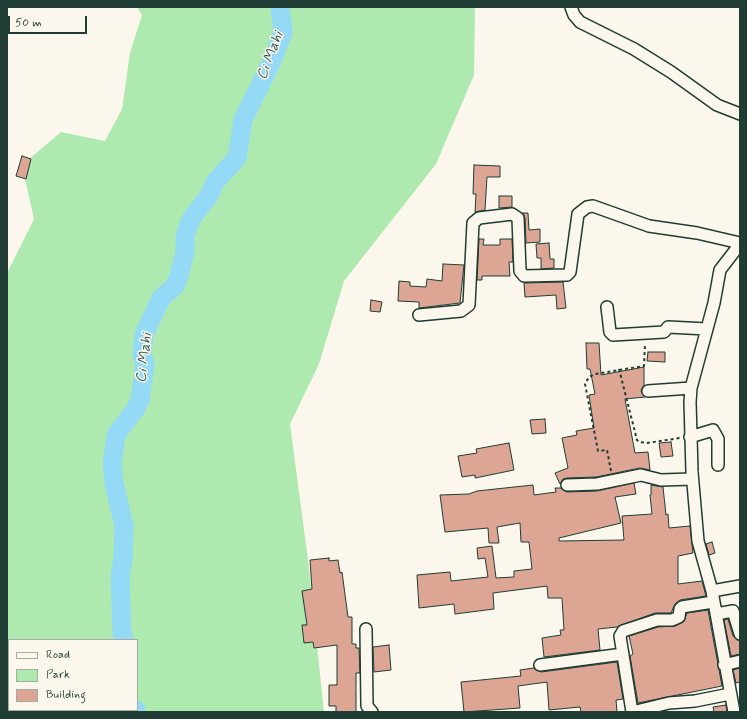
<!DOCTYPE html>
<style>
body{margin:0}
#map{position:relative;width:747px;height:719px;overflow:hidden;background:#fbf7ec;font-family:Mynerve,sans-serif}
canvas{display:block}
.frame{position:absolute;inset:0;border:8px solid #1f3d34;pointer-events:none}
.legend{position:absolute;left:8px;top:639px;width:130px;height:72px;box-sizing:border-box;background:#fbf7ec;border:1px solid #a3ada2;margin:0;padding:5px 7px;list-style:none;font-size:12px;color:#1f3d34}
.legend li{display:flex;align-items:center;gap:8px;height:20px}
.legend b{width:20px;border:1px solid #a3ada2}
.scale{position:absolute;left:8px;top:16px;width:79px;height:18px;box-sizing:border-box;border:2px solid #1f3d34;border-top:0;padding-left:5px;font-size:12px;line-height:14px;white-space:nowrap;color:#1f3d34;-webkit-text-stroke:3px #fbf7ec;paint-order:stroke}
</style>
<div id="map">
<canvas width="747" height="719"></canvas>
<div class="frame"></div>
<ul class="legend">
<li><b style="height:5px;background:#fbf7ec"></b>Road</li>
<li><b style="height:11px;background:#aeeab0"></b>Park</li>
<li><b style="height:11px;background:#dda594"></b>Building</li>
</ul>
<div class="scale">50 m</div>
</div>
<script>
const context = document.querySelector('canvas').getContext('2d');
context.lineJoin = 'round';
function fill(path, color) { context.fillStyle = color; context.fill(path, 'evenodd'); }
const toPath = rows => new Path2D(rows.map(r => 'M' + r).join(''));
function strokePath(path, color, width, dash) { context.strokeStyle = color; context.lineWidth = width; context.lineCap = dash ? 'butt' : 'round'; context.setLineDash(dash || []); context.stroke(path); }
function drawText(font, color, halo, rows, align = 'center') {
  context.font = font + ' Mynerve,sans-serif'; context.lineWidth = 3; context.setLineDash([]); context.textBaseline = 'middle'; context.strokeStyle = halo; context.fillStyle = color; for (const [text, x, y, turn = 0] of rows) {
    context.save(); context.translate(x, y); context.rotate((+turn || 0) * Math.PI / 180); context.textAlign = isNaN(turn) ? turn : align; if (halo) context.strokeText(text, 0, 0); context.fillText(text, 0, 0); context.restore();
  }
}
fill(toPath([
 [137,7,475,7,474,75,436,164,344,281,319,364,290,424,308,560,324,712,7,712,7,273,34,219,22,165,61,132,105,141,122,109,130,53,142,15],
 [9,640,137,640,137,710,9,710]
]), '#aeeab0');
strokePath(toPath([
 [124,640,122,634,120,577,123,558,124,526,114,483,112,464,115,443,117,433,135,410,140,400,145,364,142,355,144,335,161,298,175,286,179,276,185,252,185,236,191,219,209,196,215,182,237,158,243,120,273,59,283,32,280,7],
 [136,710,136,712]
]), '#94d9f6', 19);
const building = toPath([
 [22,156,31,159,26,179,16,176,22,156],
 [474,165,500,166,500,177,487,177,485,210,475,212,476,194,473,194,474,165],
 [499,196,512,196,512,207,499,208,499,196],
 [523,213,528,213,529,230,540,229,540,242,526,243,525,218,523,213],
 [479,239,484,239,483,245,500,245,500,239,512,239,513,262,509,262,510,276,482,276,482,280,477,280,479,239],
 [549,243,550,259,554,259,554,268,541,269,541,258,537,258,536,244,549,243],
 [443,264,464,265,460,303,419,308,419,302,398,301,399,281,410,282,410,286,426,287,427,279,442,281,443,264],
 [563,282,566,308,557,309,556,295,525,297,524,283,563,282],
 [371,300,382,302,380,312,370,311,371,300],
 [586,343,599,343,601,375,644,367,644,385,641,391,645,397,625,399,635,453,648,452,650,470,640,468,596,477,567,478,563,479,560,484,555,473,568,468,562,438,577,435,576,431,594,428,589,395,595,394,590,369,587,369,586,343],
 [648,352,665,352,665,362,647,361,648,352],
 [545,419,546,433,532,434,530,420,545,419],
 [671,442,673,456,661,457,659,443,671,442],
 [509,443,514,470,475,478,475,475,462,477,458,456,477,453,476,449,509,443],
 [634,483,636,494,615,497,621,523,559,538,559,541,624,540,622,516,652,514,650,495,651,495,651,485,663,487,666,515,668,514,669,528,690,526,693,553,678,556,678,584,702,581,706,596,680,600,675,604,671,613,655,613,617,627,598,629,600,650,544,657,542,638,561,635,560,630,564,630,562,598,548,598,547,586,493,593,494,609,455,614,454,604,419,608,417,575,450,572,451,581,488,577,485,558,478,559,477,548,492,546,496,578,514,577,514,571,532,569,529,542,521,542,520,523,497,527,499,543,489,543,488,528,445,532,440,495,469,494,477,491,533,485,534,495,556,492,555,488,561,488,567,492,597,491,634,483],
 [712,542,715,553,709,555,706,544,712,542],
 [329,558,329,561,338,560,340,573,342,572,348,617,352,617,352,644,356,644,356,648,359,648,360,673,356,673,356,712,336,712,336,706,329,706,329,685,337,685,337,645,314,648,313,642,304,643,302,625,307,625,302,591,312,589,310,560,329,558],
 [708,610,722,686,638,703,630,656,633,654,629,636,658,627,675,626,684,621,687,613,708,610],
 [728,619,733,636,740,641,740,654,731,656,724,620,728,619],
 [389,645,391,670,374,672,373,647,389,645],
 [617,662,623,699,616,700,617,712,581,712,580,707,549,710,547,682,518,686,520,708,464,712,461,682,521,676,520,670,534,668,541,672,617,662],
 [740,668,740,682,736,683,733,670,740,668],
 [726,705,727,712,714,712,713,707,726,705]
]);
fill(building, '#dda594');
strokePath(building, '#1f3d34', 1);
const minor = toPath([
 [571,7,574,15,580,22,634,49,671,72,717,105,740,114],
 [607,307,610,332,613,335,664,332,668,327,707,329],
 [419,315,461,311,469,305,473,223,479,218,512,214,518,218,520,271,524,276,567,275,570,272,578,214,587,207,593,206,649,226,697,233,740,243],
 [648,391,691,388],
 [690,437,713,430,718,439,718,465],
 [567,485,597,484,641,475,661,480,692,479],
 [712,591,740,586],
 [716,614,733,611,740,634],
 [366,629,367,706,372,712],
 [540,665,623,654],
 [724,665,740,661],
 [632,712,620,636,623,631,657,620,672,620,679,617,680,609,682,607,713,602],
 [632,712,669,703,695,701,730,694],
 [734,712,712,591,698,541,692,472,690,402,691,388,714,303,720,270,740,244]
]);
strokePath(minor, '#1f3d34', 14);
strokePath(toPath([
 [619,369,637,440,639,442,647,443,680,438],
 [611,471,607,450,598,451,585,384,589,377,595,374,644,366,645,344]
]), '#1f3d34', 2, [3, 3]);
strokePath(minor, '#fbf7ec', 11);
drawText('italic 15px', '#365c5b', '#fbf7ec', [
 ["Ci Mahi",271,56,-69],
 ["Ci Mahi",145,358,-83]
]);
</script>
